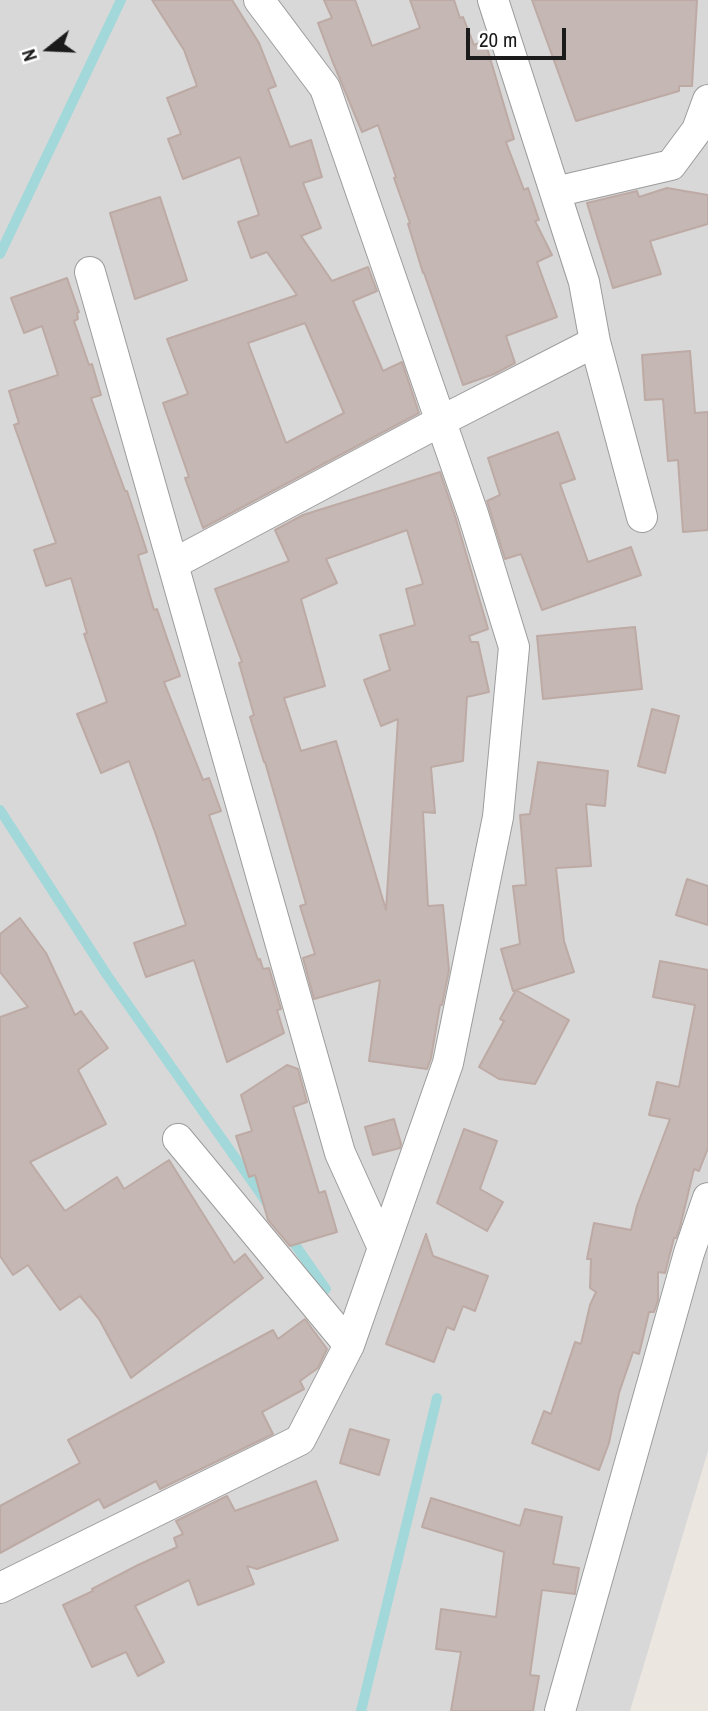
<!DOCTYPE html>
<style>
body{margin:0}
#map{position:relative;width:708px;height:1711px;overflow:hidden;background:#ece6e1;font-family:"Archivo Narrow",sans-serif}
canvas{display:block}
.north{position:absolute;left:14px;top:14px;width:70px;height:70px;-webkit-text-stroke:5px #fff;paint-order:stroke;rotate:252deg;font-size:19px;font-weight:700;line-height:28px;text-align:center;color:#1b1b1b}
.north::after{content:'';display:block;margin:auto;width:24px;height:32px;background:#1b1b1b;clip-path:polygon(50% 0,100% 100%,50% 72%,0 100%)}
.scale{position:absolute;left:466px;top:28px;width:100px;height:32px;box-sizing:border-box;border:4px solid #1b1b1b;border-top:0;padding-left:9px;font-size:21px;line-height:24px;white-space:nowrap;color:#1b1b1b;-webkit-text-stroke:5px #fff;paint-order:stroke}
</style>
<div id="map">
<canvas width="708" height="1711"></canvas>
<div class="north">N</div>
<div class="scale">20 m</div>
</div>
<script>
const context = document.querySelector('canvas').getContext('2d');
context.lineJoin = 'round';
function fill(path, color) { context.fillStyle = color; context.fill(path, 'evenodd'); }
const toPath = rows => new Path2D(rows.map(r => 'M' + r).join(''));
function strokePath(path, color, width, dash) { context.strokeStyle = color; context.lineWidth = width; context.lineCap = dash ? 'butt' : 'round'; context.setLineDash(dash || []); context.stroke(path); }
fill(toPath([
 [0,0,708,0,708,1451,630,1711,0,1711]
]), '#d9d8d8');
strokePath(toPath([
 [0,254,121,0],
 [0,810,107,975,267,1203],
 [289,1236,326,1289],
 [361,1711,437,1398]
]), '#a2d8d9', 10);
const building = toPath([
 [152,0,232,0,259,43,276,86,268,89,290,147,311,140,322,177,303,183,321,228,301,236,332,281,368,267,377,291,353,301,383,371,402,362,419,413,203,528,185,478,189,477,163,403,188,394,167,339,297,295,267,252,251,258,238,222,259,215,240,157,183,179,168,139,181,134,167,98,197,86,184,50,152,0],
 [305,323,344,413,286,443,248,343,305,323],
 [324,0,355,0,372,46,420,28,410,0,454,0,460,18,463,17,474,45,485,41,514,139,506,142,524,190,528,188,539,220,535,221,552,255,537,262,557,317,506,336,515,363,494,374,463,385,424,273,423,273,408,224,410,223,394,178,396,177,378,125,362,132,332,60,318,23,332,18,324,0],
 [532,0,697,0,692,86,679,86,679,91,576,121,532,0],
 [667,188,708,195,708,224,650,241,661,274,613,288,587,203,637,191,639,197,667,188],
 [160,197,187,280,135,299,110,213,160,197],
 [67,278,79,312,77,313,78,319,74,321,89,365,92,364,101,395,91,398,125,491,127,491,147,552,138,555,154,610,157,609,180,676,164,682,203,780,209,778,221,811,209,815,258,960,260,959,263,969,269,968,281,1009,277,1010,284,1033,227,1062,194,960,146,977,134,943,186,925,156,835,129,761,101,773,77,714,107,702,84,634,87,633,71,578,46,586,34,550,56,543,14,425,19,423,9,391,58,375,42,326,24,333,11,298,67,278],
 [690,351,695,413,708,412,708,530,683,532,678,460,668,461,663,399,645,400,642,355,690,351],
 [558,432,575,479,560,484,588,562,631,547,641,575,542,610,521,554,505,559,487,501,500,495,488,458,558,432],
 [440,472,456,519,488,629,469,636,471,642,478,642,489,692,467,697,463,761,431,767,435,813,423,812,428,906,443,905,449,970,442,1005,440,1005,431,1058,427,1069,369,1061,380,980,314,999,303,958,315,954,300,906,306,904,265,762,264,762,250,717,254,715,239,663,242,662,215,589,289,561,275,530,303,515,440,472],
 [407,530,423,584,406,589,415,625,380,635,390,670,364,680,381,726,398,719,386,910,336,741,301,751,284,698,325,686,301,599,337,583,326,559,407,530],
 [635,627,642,689,543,699,537,636,635,627],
 [652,709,679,716,665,773,638,766,652,709],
 [538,762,608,771,605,806,586,804,591,866,556,868,564,941,574,972,516,990,569,1020,535,1084,499,1079,479,1067,504,1021,500,1019,516,990,513,991,501,949,520,944,513,886,526,885,520,815,530,814,538,762],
 [687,879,708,886,708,925,676,915,687,879],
 [20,918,46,953,75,1015,81,1011,108,1048,78,1070,106,1124,30,1162,65,1211,117,1177,124,1189,169,1160,234,1263,245,1254,263,1278,131,1378,99,1319,80,1296,60,1310,28,1265,13,1275,0,1256,0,1017,28,1007,0,972,0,934,20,918],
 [660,961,708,970,708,1148,699,1171,694,1169,680,1227,676,1238,674,1238,665,1273,658,1272,658,1300,654,1312,649,1312,639,1354,633,1352,619,1393,609,1443,599,1470,532,1443,544,1411,551,1414,575,1342,581,1344,590,1305,596,1292,590,1288,591,1259,587,1259,594,1223,631,1230,637,1206,670,1119,649,1115,657,1082,679,1087,695,1005,653,997,660,961],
 [287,1065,298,1069,307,1102,293,1107,319,1193,325,1191,337,1232,290,1246,268,1220,255,1175,249,1177,236,1136,252,1131,241,1095,287,1065],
 [394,1119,401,1144,400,1148,373,1155,365,1127,394,1119],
 [464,1129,497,1141,480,1189,503,1202,487,1231,437,1203,464,1129],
 [426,1234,433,1256,488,1276,475,1311,463,1306,454,1330,447,1327,434,1362,386,1344,426,1234],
 [305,1319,327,1349,318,1368,300,1381,304,1389,262,1412,273,1434,160,1489,156,1481,104,1508,99,1499,0,1553,0,1506,80,1463,68,1440,273,1330,278,1339,305,1319],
 [350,1429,389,1440,379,1475,340,1463,350,1429],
 [316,1481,338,1540,257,1569,247,1566,254,1584,198,1605,189,1580,135,1606,164,1662,138,1676,126,1652,92,1667,63,1605,93,1591,92,1589,138,1565,177,1547,174,1538,183,1534,176,1521,227,1496,235,1511,316,1481],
 [431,1498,520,1526,525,1509,562,1517,553,1564,579,1568,575,1592,575,1594,542,1590,530,1675,539,1676,533,1711,451,1711,461,1652,436,1649,441,1609,496,1617,504,1552,422,1527,431,1498]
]);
fill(building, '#c4b7b4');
strokePath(building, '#bdaaa4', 2);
const street = toPath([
 [555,192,671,165,697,130,708,100],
 [90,272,340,1153,383,1248],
 [595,342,642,517],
 [173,564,441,421,595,342,584,282,493,0],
 [178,1139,349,1345],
 [0,1588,300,1440,349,1345,448,1063,498,817,514,647,473,514,325,88,259,0],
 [560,1711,689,1253,708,1198]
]);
strokePath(street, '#9c9c9c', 32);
strokePath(street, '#fff', 30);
</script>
